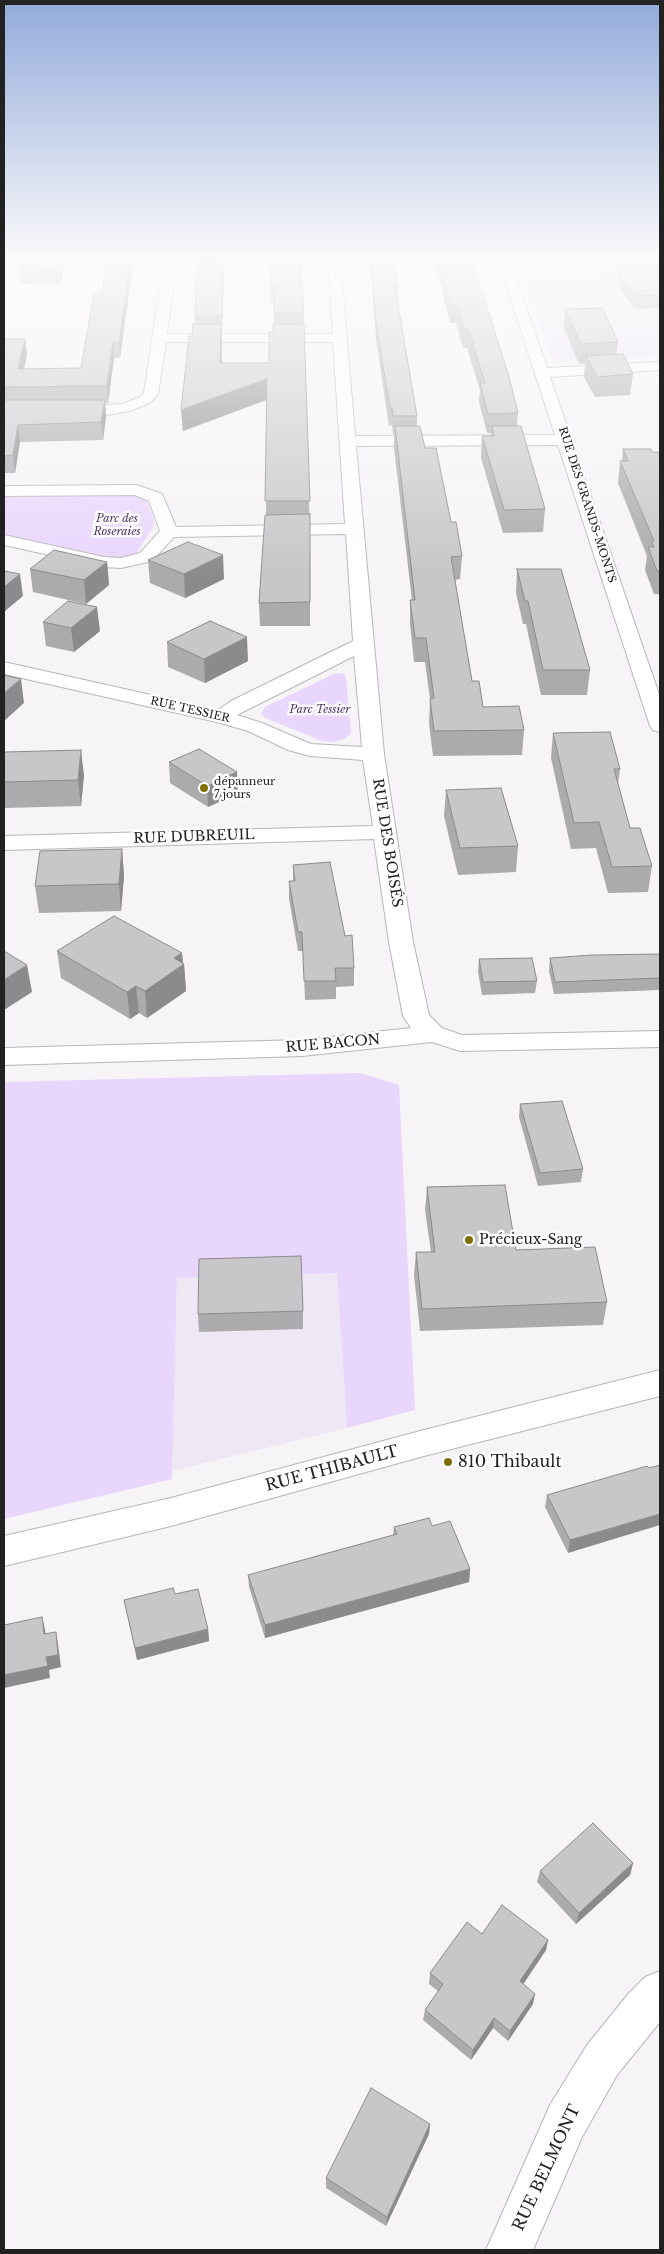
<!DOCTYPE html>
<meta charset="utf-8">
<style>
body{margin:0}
#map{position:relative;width:664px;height:2254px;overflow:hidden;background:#f6f4f7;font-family:"Libre Baskerville",serif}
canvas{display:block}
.frame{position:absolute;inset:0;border:5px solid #232223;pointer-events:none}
</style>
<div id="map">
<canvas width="664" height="2254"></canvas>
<div class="frame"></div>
</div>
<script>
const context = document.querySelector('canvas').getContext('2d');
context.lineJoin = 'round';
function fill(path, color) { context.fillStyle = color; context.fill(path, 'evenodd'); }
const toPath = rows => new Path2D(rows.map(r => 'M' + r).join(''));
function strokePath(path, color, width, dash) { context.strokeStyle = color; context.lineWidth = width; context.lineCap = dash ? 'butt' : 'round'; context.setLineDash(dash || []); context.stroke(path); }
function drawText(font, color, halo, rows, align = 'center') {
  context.font = font + ' "Libre Baskerville",serif'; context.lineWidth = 5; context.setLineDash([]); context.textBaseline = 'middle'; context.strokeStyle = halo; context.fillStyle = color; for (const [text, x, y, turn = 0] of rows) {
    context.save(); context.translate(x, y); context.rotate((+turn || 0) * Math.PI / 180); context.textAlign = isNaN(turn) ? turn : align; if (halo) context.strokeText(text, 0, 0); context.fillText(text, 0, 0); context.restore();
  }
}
fill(toPath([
 [590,257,660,257,660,357,553,363,523,280,598,278],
 [331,1184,347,1428,172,1471,177,1278]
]), '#ede8f3');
fill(toPath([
 [122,493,146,499,154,520,153,528,135,555,124,558,110,557,4,535,4,495],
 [344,673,346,678,351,732,346,738,334,742,322,741,265,718,261,714,265,707,334,674],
 [360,1073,399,1085,415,1410,347,1428,337,1273,177,1278,172,1479,4,1519,4,1082]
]), '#e9d6fd');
const minor = toPath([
 [165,257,177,257,167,334,333,334,328,257,340,257,355,436,555,435,497,257,509,257,547,368,660,362,660,370,550,377,660,697,660,732,653,730,650,726,558,445,356,446,384,754,413,942,429,1015,442,1028,462,1035,660,1031,660,1047,460,1051,432,1042,302,1056,4,1065,4,1048,302,1040,411,1028,403,1016,389,942,374,839,4,850,4,836,373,826,363,760,310,756,288,750,248,731,217,722,4,674,4,662,218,710,231,701,353,641,346,534,174,537,152,561,121,568,104,567,4,545,4,535,104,557,121,558,140,553,160,531,149,501,135,495,4,496,4,486,137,485,162,494,176,527,345,524,333,342,166,342,158,394,150,403,130,411,107,415,4,415,4,406,107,405,122,404,140,397,144,393,163,268,4,270,4,262,164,260,165,257],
 [354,656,362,747,311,744,262,723,237,715,354,656],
 [660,1971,660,2022,617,2075,582,2137,533,2250,486,2250,550,2105,587,2045,629,1993,645,1977,660,1971]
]);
const tertiary = toPath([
 [660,1370,660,1396,424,1456,171,1526,4,1566,4,1536,171,1498,424,1430,660,1370]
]);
strokePath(minor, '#b7b6b9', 2);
strokePath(tertiary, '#b7b6b9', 2);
fill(minor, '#fff');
fill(tertiary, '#fff');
fill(toPath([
 [22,257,66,257,65,259,62,259,63,271,61,283,21,284,19,269],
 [107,257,134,257,134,258,131,259,132,270,120,358,114,358,108,403,105,403,106,417,103,440,20,442,15,473,4,473,4,339,25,339,27,355,24,369,81,368,102,294],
 [269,257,304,313,310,536,310,626,260,626,259,603,266,515,267,400,183,431,181,410,192,336,195,324,195,316,224,274,222,332,222,363,269,363,274,324,274,303,271,303],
 [370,257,393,257,398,287,398,303,417,416,417,426,451,522,462,556,460,579,455,580,472,681,483,707,524,730,522,755,433,756,429,723,430,699,425,662,414,662,410,623,410,600,412,600,394,448,394,434,393,434,392,425,389,426,376,339],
 [434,257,475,257,474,267,518,413,517,426,545,509,543,532,503,533,481,458,482,436,491,436,491,433,487,433,479,402,480,390,467,348,463,348,456,323,450,323],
 [614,257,660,257,660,312,657,308,635,309,620,290],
 [565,309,618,342,616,355,633,374,630,395,595,397,584,377,585,364,579,364,564,328],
 [623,449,652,452,660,456,660,595,660,594,654,594,645,570,647,556,618,483,620,461,622,461],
 [148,560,224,579,185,598,150,583],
 [107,562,109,585,86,604,33,592,30,569],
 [517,569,590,670,587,695,541,695,526,624,523,624,516,593],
 [43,622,100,631,74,652,46,646],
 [167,642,248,661,205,683,168,667],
 [553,733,620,769,618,784,630,828,652,866,648,892,608,893,596,848,571,849,551,758],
 [4,752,84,775,81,806,4,808],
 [169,762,238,793,208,807,170,783],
 [446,790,518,846,516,872,458,875,444,816],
 [122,849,124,876,121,911,39,913,35,886],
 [293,865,345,936,354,968,354,986,336,987,336,999,305,1000,303,951,298,951,289,899,289,881,293,881],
 [57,951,182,953,183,963,184,964,186,991,147,1018,139,1013,130,1019,61,978],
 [660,954,660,990,554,994,549,971,550,958],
 [479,959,537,981,535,993,482,995,478,972],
 [520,1104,583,1169,581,1182,538,1186,519,1117],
 [427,1187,516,1250,607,1302,603,1325,420,1331,414,1275,416,1252,431,1252,425,1210],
 [303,1311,303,1329,199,1332,198,1314],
 [649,1468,568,1553,545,1507,547,1495],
 [432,1526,470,1569,469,1582,265,1638,249,1587,248,1575,393,1535,394,1527],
 [175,1594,208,1629,209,1641,137,1660,124,1600],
 [633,1863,630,1875,576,1924,537,1882,540,1871],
 [482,1934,548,1940,546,1950,523,1984,533,2004,508,2041,493,2028,471,2060,423,2020,425,2010,438,1991,429,1984,430,1973],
 [430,2124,429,2134,386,2226,326,2188,326,2178]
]), '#abaaad');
fill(toPath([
 [62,257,63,271,61,283,59,268],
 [131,257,132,270,120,358,119,342],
 [223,259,224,274,222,332,222,316],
 [221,324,222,344,221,383,220,363],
 [25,339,27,355,20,386,18,369],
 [113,342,114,358,108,403,107,386],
 [267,379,268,399,183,431,181,410],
 [105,400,106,417,103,440,101,422],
 [18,425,20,442,15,473,13,455],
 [223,555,224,579,185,598,184,574],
 [107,562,109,585,86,604,84,580],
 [20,574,23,596,4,612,4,587],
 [97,607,100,631,74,652,71,628],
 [247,637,248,661,205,683,204,659],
 [21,679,24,703,4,721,4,693],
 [81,750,84,775,81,806,78,780],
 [237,772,238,793,208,807,207,786],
 [122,849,124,876,121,911,119,884],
 [182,953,183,965,184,964,186,991,147,1018,145,991,174,958],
 [27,965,32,992,4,1010,4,980],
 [136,986,139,1013,130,1019,127,992],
 [660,1514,660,1525,568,1553,570,1540],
 [470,1569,469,1582,265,1638,265,1625],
 [42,1617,45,1629,47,1647,44,1634],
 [208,1629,209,1641,137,1660,135,1648],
 [56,1632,58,1644,61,1667,49,1670,50,1678,4,1688,4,1675,46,1657],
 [633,1863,630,1875,576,1924,579,1913],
 [548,1940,546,1950,518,1992,520,1981],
 [535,1994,533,2004,508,2041,510,2031],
 [494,2018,493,2028,471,2060,473,2050],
 [430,2124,429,2134,386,2226,387,2217]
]), '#8b8b8d');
const building = toPath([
 [22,257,61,257,59,268,19,269,22,257],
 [107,257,131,257,119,342,113,342,107,386,4,387,4,339,25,339,18,369,81,368,94,294,102,294,107,257],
 [269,257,300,257,304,313,274,313,275,285,271,285,269,257],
 [371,257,393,257,398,287,395,287,417,416,393,416,392,408,390,408,376,323,371,257],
 [439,257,473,257,471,257,509,377,518,413,488,414,480,383,485,383,468,329,464,329,457,305,451,305,439,257],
 [618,257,660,257,660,297,658,295,636,296,621,277,618,257],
 [201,259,223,259,222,316,195,316,197,262,200,262,201,259],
 [602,308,618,342,581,344,565,309,602,308],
 [193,324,221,324,220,363,269,363,269,332,273,332,273,324,304,324,310,501,265,501,267,379,181,410,189,336,192,336,193,324],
 [623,354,633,374,597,377,586,356,623,354],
 [4,400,105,400,101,422,18,425,13,455,4,456,4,400],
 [395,426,420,426,425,448,436,448,451,522,456,522,462,556,451,557,472,681,479,681,483,707,519,706,524,730,434,731,430,699,434,698,426,638,415,638,410,600,415,600,395,426],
 [492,426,521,426,545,509,504,510,482,436,494,436,492,426],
 [623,449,651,449,652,452,658,452,660,456,660,571,657,571,648,547,654,547,651,541,654,541,620,461,628,461,623,449],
 [310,514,310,602,259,603,265,515,310,514],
 [188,542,223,555,184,574,148,560,188,542],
 [54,550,107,562,84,580,30,569,54,550],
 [517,569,561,569,590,670,543,670,528,601,525,601,517,569],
 [4,571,20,574,4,587,4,571],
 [68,601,97,607,71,628,43,622,68,601],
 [210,621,247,637,204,659,167,642,210,621],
 [4,675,21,679,4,693,4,675],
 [610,732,620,769,614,769,630,828,640,828,652,866,612,867,599,822,574,823,553,733,610,732],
 [199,749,237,772,207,786,169,762,199,749],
 [81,750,78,780,4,782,4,752,81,750],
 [501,788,518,846,460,848,446,790,501,788],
 [122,849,119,884,35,886,40,851,122,849],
 [330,862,345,936,352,935,354,968,335,968,336,981,304,981,302,932,298,932,289,881,295,881,293,865,330,862],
 [114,916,182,953,174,958,184,964,145,991,136,986,127,992,57,951,114,916],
 [4,951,27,965,4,980,4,951],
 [660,954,660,978,555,982,550,958,592,955,660,954],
 [532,958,537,981,483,982,479,959,532,958],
 [562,1101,583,1169,540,1173,520,1104,562,1101],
 [505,1185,516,1250,595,1247,607,1302,422,1309,416,1252,435,1252,427,1187,505,1185],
 [301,1256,303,1311,198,1314,199,1259,301,1256],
 [660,1465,660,1514,570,1540,547,1495,647,1466,649,1468,660,1465],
 [429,1518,432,1526,450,1521,470,1569,265,1625,248,1575,397,1534,394,1527,429,1518],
 [173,1588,175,1594,198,1589,208,1629,135,1648,124,1600,173,1588],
 [42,1617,44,1634,56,1632,58,1655,46,1657,48,1666,4,1675,4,1625,42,1617],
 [593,1823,633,1863,579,1913,540,1871,593,1823],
 [502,1905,548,1940,520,1981,535,1994,510,2031,494,2018,473,2050,425,2010,443,1984,430,1973,467,1922,482,1934,502,1905],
 [371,2088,430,2124,387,2217,326,2178,371,2088]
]);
fill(building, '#c7c6c9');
strokePath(building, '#8b8b8d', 1);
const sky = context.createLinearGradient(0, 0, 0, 573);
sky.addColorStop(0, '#92aada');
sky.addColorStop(0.45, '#fbfafb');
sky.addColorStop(1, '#fbfafb00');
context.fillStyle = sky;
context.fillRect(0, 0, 664, 573);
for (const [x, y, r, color] of [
 [204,788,5,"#816f0c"],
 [469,1240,5,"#816f0c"],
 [448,1462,5,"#816f0c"]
]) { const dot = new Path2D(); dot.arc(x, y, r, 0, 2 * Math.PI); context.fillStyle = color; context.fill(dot); strokePath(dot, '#fff', 2); }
drawText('11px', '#232223', '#fff', [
 ["RUE DES GRANDS-MONTS",587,505,72],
 ["RUE TESSIER",190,710,13]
]);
drawText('italic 11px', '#4d3066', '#fff', [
 ["Parc des",117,519],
 ["Roseraies",117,532],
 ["Parc Tessier",320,710]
]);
drawText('11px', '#232223', '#fff', [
 ["dépanneur",214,782],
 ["7 jours",214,795]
], 'left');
drawText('14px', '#232223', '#fff', [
 ["RUE DUBREUIL",194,837,-2],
 ["RUE DES BOISÉS",387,843,81],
 ["RUE BACON",333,1044,-5]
]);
drawText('14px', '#232223', '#fff', [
 ["Précieux-Sang",479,1240]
], 'left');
drawText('16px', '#232223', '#fff', [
 ["810 Thibault",458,1462]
], 'left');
drawText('16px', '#232223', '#fff', [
 ["RUE THIBAULT",332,1469,-15],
 ["RUE BELMONT",547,2168,-65]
]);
</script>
